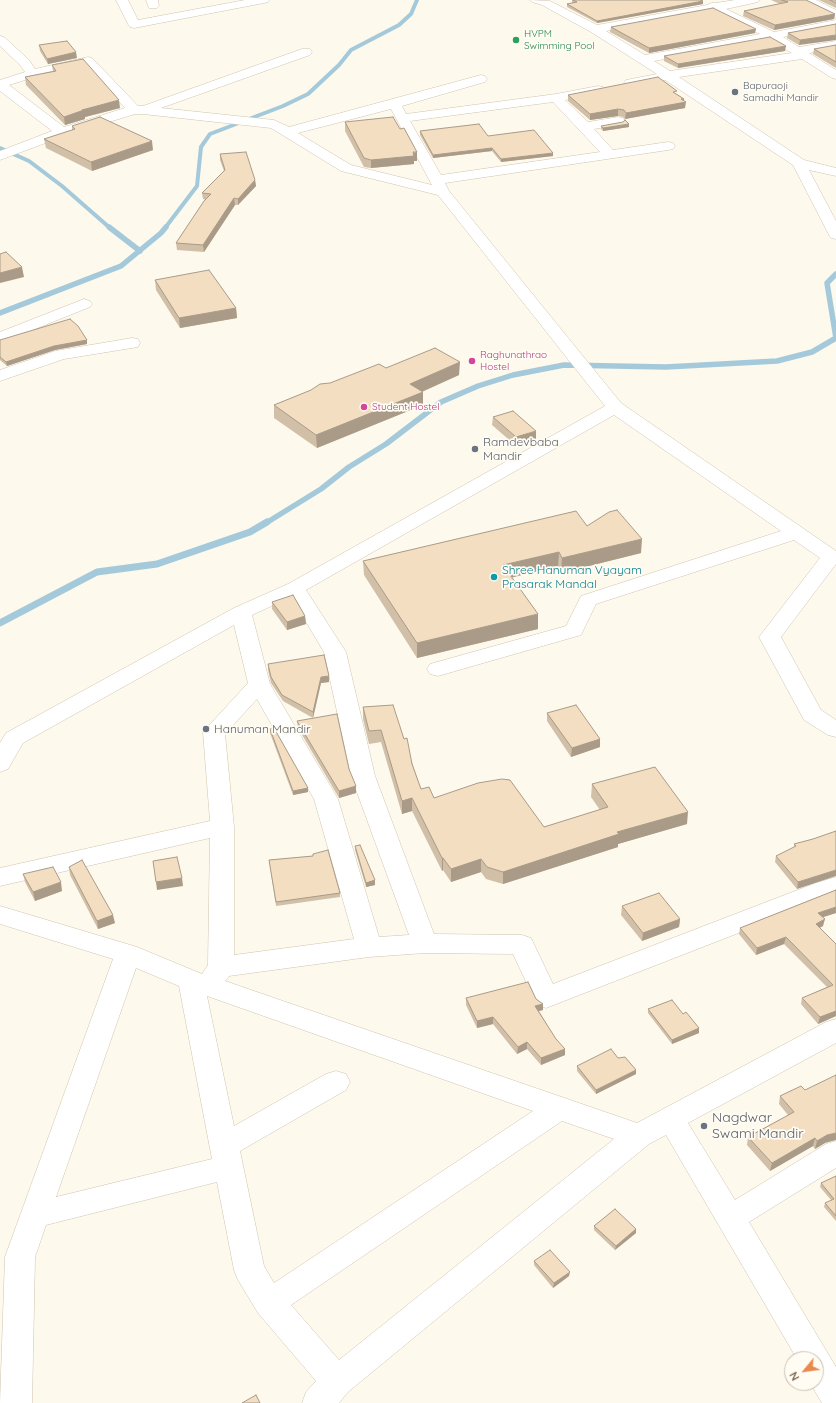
<!DOCTYPE html>
<style>
body{margin:0}
#map{position:relative;width:836px;height:1403px;overflow:hidden;background:#fdf9ec;font-family:Quicksand,sans-serif}
canvas{display:block}
.north{position:absolute;left:784px;top:1351px;width:40px;height:40px;box-sizing:border-box;background:#fffcf3;border:1px solid #cabfb1;border-radius:50%;rotate:241deg;font-size:11px;font-weight:700;line-height:16px;text-align:center;color:#7a644d}
.north::after{content:'';display:block;margin:auto;width:14px;height:18px;background:#e88a50;clip-path:polygon(50% 0,100% 100%,50% 72%,0 100%)}
</style>
<div id="map">
<canvas width="836" height="1403"></canvas>
<div class="north">N</div>
</div>
<script>
const context = document.querySelector('canvas').getContext('2d');
context.lineJoin = 'round';
const toPath = rows => new Path2D(rows.map(r => 'M' + r).join(''));
function strokePath(path, color, width, dash) { context.strokeStyle = color; context.lineWidth = width; context.lineCap = dash ? 'butt' : 'round'; context.setLineDash(dash || []); context.stroke(path); }
function fill(path, color) { context.fillStyle = color; context.fill(path, 'evenodd'); }
function drawText(font, color, halo, rows, align = 'center') {
  context.font = font + ' Quicksand,sans-serif'; context.lineWidth = 3.5; context.setLineDash([]); context.textBaseline = 'middle'; context.strokeStyle = halo; context.fillStyle = color; for (const [text, x, y, turn = 0] of rows) {
    context.save(); context.translate(x, y); context.rotate((+turn || 0) * Math.PI / 180); context.textAlign = isNaN(turn) ? turn : align; if (halo) context.strokeText(text, 0, 0); context.fillText(text, 0, 0); context.restore();
  }
}
strokePath(toPath([
 [0,148,29,161,62,186,110,228],
 [165,228,197,186,201,147,210,134,283,106,308,94,339,65,351,50,399,25,411,14,417,0]
]), '#a4c9da', 4);
strokePath(toPath([
 [109,227,140,251],
 [0,313,121,266,161,233,166,227],
 [266,523,321,489,349,467,386,444,441,402,478,386,513,375,564,365,666,367,777,361,812,352,836,338,827,283,836,274]
]), '#a4c9da', 5.5);
strokePath(toPath([
 [0,623,97,572,157,564,250,532,267,522]
]), '#a4c9da', 7);
const minor = toPath([
 [116,0,128,0,138,20,245,0,270,0,268,2,264,3,134,28,130,27,128,24,116,0],
 [146,0,158,0,159,6,157,8,149,8,146,0],
 [530,0,550,1,597,25,707,5,712,3,716,3,735,0,760,0,758,2,726,9,774,32,836,20,836,28,783,37,799,47,836,41,836,49,809,53,836,70,836,79,832,78,802,59,679,77,804,160,836,168,836,176,809,170,836,221,836,239,831,238,829,235,793,165,665,80,630,87,626,86,624,83,626,80,657,74,591,32,542,5,532,2,530,0],
 [713,11,760,34,645,55,606,31,713,11],
 [770,40,792,53,670,71,654,61,770,40],
 [801,0,816,0,836,10,836,18,803,2,801,0],
 [0,36,4,37,29,60,35,69,88,57,92,58,138,106,143,106,302,49,310,49,312,52,310,55,161,108,274,120,289,127,481,75,485,76,487,79,485,82,402,106,406,114,556,94,598,86,603,87,604,90,603,93,565,100,588,122,618,117,623,118,625,121,623,124,594,129,613,150,668,142,673,143,675,146,673,149,668,150,445,183,449,191,621,403,836,551,836,564,781,637,821,710,836,720,836,737,828,735,804,720,759,637,820,558,794,540,596,604,581,635,438,676,430,674,427,669,430,664,566,626,581,596,781,531,614,415,306,590,346,652,375,776,434,934,522,935,531,938,553,984,816,883,836,877,836,895,546,1008,537,1005,513,954,425,953,369,957,229,976,225,981,637,1123,826,1022,836,1019,836,1043,688,1123,735,1200,826,1144,836,1141,836,1168,749,1222,836,1367,836,1403,822,1403,810,1383,816,1383,816,1359,797,1359,666,1135,649,1144,348,1392,339,1403,302,1403,306,1392,316,1381,258,1313,238,1280,234,1270,217,1182,46,1225,35,1257,32,1403,0,1403,5,1257,113,959,0,924,0,906,137,947,202,974,208,965,210,838,0,886,0,868,210,821,203,732,248,683,234,625,23,743,8,769,0,772,0,743,6,733,234,608,288,584,605,406,438,195,341,171,271,128,143,114,135,114,67,135,0,160,0,151,52,131,0,91,0,80,25,72,20,65,0,46,0,36],
 [85,65,125,108,64,127,9,85,51,72,85,65],
 [553,102,600,152,441,175,410,121,553,102],
 [391,109,432,185,351,165,298,133,391,109],
 [291,597,324,652,351,776,409,935,379,937,338,799,270,684,252,615,291,597],
 [257,699,314,799,354,939,234,955,234,827,225,734,257,699],
 [136,968,179,986,212,1159,56,1197,136,968],
 [207,996,533,1111,274,1283,264,1266,240,1151,346,1090,350,1082,346,1074,336,1071,326,1074,234,1126,207,996],
 [562,1121,614,1139,339,1360,291,1305,562,1121],
 [84,299,90,301,92,304,90,307,0,343,0,332,84,299],
 [132,338,138,339,140,343,138,347,64,359,0,381,0,370,55,351,132,338]
]);
strokePath(minor, '#d1c3b0', 1);
fill(minor, '#fff');
fill(toPath([
 [572,0,703,4,597,23,567,7,567,4,573,3,572,3],
 [771,0,806,0,835,14,834,19,774,30,743,16,744,11,780,4],
 [819,0,836,0,836,8],
 [836,24,799,45,787,38,788,33],
 [611,27,755,33,649,53,610,32],
 [39,45,77,58,48,64,40,51],
 [836,45,836,68,813,54,814,49],
 [785,51,678,68,664,61,664,56],
 [52,65,120,108,85,117,85,119,65,125,26,85,25,77,53,71],
 [677,94,684,99,685,108,625,119,623,117,618,116,590,120,568,101,568,95],
 [345,122,417,161,414,161,414,164,371,168,364,167,345,131],
 [72,126,153,150,92,171,46,148,44,139,72,130],
 [601,126,629,127,603,131,601,129],
 [420,131,488,136,553,156,501,162,492,151,433,158,420,135],
 [220,154,255,180,256,186,238,205,235,205,204,252,177,250,176,243,206,200,203,199,202,193,224,171,220,160],
 [155,280,236,308,237,318,180,328,156,290],
 [0,340,87,340,87,344,55,350,7,366,0,360],
 [386,368,459,375,422,392,423,405,317,448,274,418,274,405,330,383],
 [493,417,536,439,515,445,492,425],
 [587,526,641,553,561,573,558,566,512,577,538,629,417,658,364,575,363,561],
 [272,602,305,616,306,624,287,630,272,609],
 [268,664,329,682,321,683,313,718,283,701,271,683,268,670],
 [363,707,404,739,421,789,434,798,544,827,600,810,591,797,592,784,687,824,618,844,618,847,503,884,486,879,481,872,451,882,443,870,442,871,412,811,402,814,381,742,369,744,363,719],
 [547,713,600,739,600,747,571,757,547,721],
 [297,721,356,786,356,793,339,798,298,728],
 [270,729,308,788,308,792,293,795,270,733],
 [813,839,797,889,775,862,776,856,794,848,794,844],
 [355,846,375,885,366,887,355,850],
 [313,856,340,893,340,897,276,906,269,860],
 [69,867,115,923,98,929,70,875],
 [23,874,62,891,35,901,25,882],
 [836,890,836,913,823,917,823,926,820,928,836,944,836,1016,818,1024,801,1004,802,998,827,987,784,944,756,955,739,934,740,928],
 [622,906,680,919,679,927,642,941,621,915],
 [466,998,536,999,543,1004,543,1010,539,1011,565,1055,541,1065,527,1049,517,1054,493,1024,477,1028,466,1005],
 [648,1009,699,1028,699,1033,672,1044,648,1013],
 [618,1058,636,1070,636,1074,596,1094,577,1071,577,1066],
 [780,1096,825,1143,815,1149,813,1146,770,1171,747,1145,748,1137,788,1115,779,1104],
 [836,1176,836,1221,824,1207,825,1203,831,1200,820,1187,821,1183],
 [594,1226,636,1229,636,1233,615,1250,594,1230],
 [534,1261,569,1276,553,1288,534,1265]
]), '#d1bfa7');
fill(toPath([
 [703,1,703,4,597,23,597,21],
 [835,14,834,19,774,30,775,25],
 [756,29,755,33,649,53,649,48],
 [836,35,836,40,799,45,800,40],
 [786,46,785,51,678,68,678,64],
 [76,52,77,58,48,64,47,59],
 [684,99,683,103,686,102,685,108,625,119,626,113],
 [119,100,120,108,85,117,85,119,65,125,64,117,82,110],
 [618,109,618,116,590,120,590,114],
 [629,124,629,127,603,131,603,128],
 [152,141,153,150,92,171,91,162],
 [492,148,492,151,433,158,433,155],
 [417,152,417,161,414,161,414,164,371,168,371,160],
 [553,153,553,156,501,162,501,159],
 [255,180,256,186,238,205,238,199],
 [234,198,235,205,204,252,203,245],
 [22,267,24,277,0,283,0,273],
 [236,308,237,318,180,328,179,318],
 [87,340,87,344,55,350,7,366,6,362,54,346],
 [460,362,459,375,410,397,410,384],
 [423,392,423,405,317,448,316,435],
 [536,431,536,439,515,445,516,437],
 [642,539,641,553,561,573,562,558],
 [559,552,558,566,502,580,503,565],
 [538,614,538,629,417,658,417,643],
 [305,616,306,624,287,630,287,622],
 [329,676,329,682,321,683,313,718,313,712,321,677],
 [600,739,600,747,571,757,572,748],
 [356,786,356,793,339,798,339,791],
 [308,788,308,792,293,795,293,791],
 [412,798,412,811,402,814,402,801],
 [688,812,687,824,618,844,618,847,503,884,503,872,617,832],
 [442,858,443,858,443,870,442,871],
 [481,859,481,872,451,882,451,869],
 [836,870,836,876,797,889,798,882],
 [182,878,183,886,157,890,156,882],
 [375,880,375,885,366,887,366,883],
 [61,882,62,891,35,901,33,892],
 [836,907,836,913,817,919,818,913],
 [113,915,115,923,98,929,97,921],
 [680,919,679,927,642,941,643,933],
 [825,919,823,926,814,930,816,924],
 [786,937,784,944,756,955,757,948],
 [543,1004,543,1010,535,1012,535,1006],
 [836,1011,836,1016,818,1024,820,1017],
 [493,1017,493,1024,477,1028,477,1021],
 [699,1028,699,1033,672,1044,672,1040],
 [527,1042,527,1049,517,1054,518,1047],
 [565,1049,565,1055,541,1065,541,1058],
 [636,1070,636,1074,596,1094,596,1090],
 [836,1133,836,1140,825,1143,815,1149,817,1141,827,1135],
 [815,1138,813,1146,770,1171,772,1163],
 [636,1229,636,1233,615,1250,616,1246],
 [570,1272,569,1276,553,1288,554,1283]
]), '#aa9b88');
const building = toPath([
 [573,0,700,0,703,1,597,21,567,4,577,2,573,0],
 [782,0,806,0,835,14,775,25,744,11,788,2,782,0],
 [830,0,836,0,836,3,830,0],
 [713,8,756,29,649,48,611,27,713,8],
 [836,24,836,35,800,40,788,33,836,24],
 [770,37,786,46,678,64,664,56,770,37],
 [67,41,76,52,47,59,39,45,67,41],
 [836,45,836,62,814,49,836,45],
 [83,59,119,100,82,110,84,110,64,117,25,77,56,71,52,65,83,59],
 [658,77,677,91,673,92,684,99,681,99,686,102,626,113,624,110,618,109,590,114,568,95,658,77],
 [100,117,152,141,91,162,44,139,75,129,72,126,100,117],
 [393,117,400,129,404,128,417,152,413,152,414,156,371,160,364,158,345,122,393,117],
 [625,120,629,124,603,128,601,126,623,122,625,120],
 [479,124,488,136,534,130,553,153,501,159,492,148,433,155,420,131,479,124],
 [246,152,255,180,238,199,234,198,203,245,176,243,204,201,211,194,202,193,225,170,220,154,246,152],
 [6,252,22,267,0,273,0,254,6,252],
 [209,270,236,308,179,318,155,280,209,270],
 [70,319,78,326,87,340,54,346,6,362,0,357,0,340,70,319],
 [435,348,460,362,410,384,423,392,316,435,274,405,311,390,320,384,330,383,379,364,386,368,435,348],
 [513,411,536,431,516,437,493,417,513,411],
 [617,510,642,539,562,558,559,552,503,565,538,614,417,643,363,561,576,511,587,526,609,512,617,510],
 [293,595,305,616,287,622,272,602,293,595],
 [324,655,329,676,321,677,313,712,282,695,271,677,268,664,324,655],
 [393,705,404,739,407,738,412,764,421,789,429,787,434,798,478,783,502,779,510,780,544,827,608,807,592,784,655,767,688,812,617,832,619,834,503,872,487,867,481,859,451,869,443,858,442,858,412,798,402,801,381,730,369,731,363,707,393,705],
 [576,705,600,739,572,748,547,713,576,705],
 [337,714,349,769,356,786,339,791,297,721,337,714],
 [274,728,308,788,293,791,270,729,274,728],
 [836,831,836,870,798,882,776,856,796,846,794,844,813,839,836,831],
 [360,845,375,880,366,883,355,846,360,845],
 [328,850,340,893,276,902,269,860,313,856,313,854,328,850],
 [177,857,182,878,156,882,153,861,177,857],
 [82,860,113,915,97,921,69,867,82,860],
 [53,867,61,882,33,892,23,874,53,867],
 [836,890,836,907,818,913,825,919,816,924,836,944,836,1011,820,1017,802,998,833,985,786,937,757,948,740,928,836,890],
 [659,893,680,919,643,933,622,906,659,893],
 [528,982,536,999,543,1004,535,1006,556,1039,565,1049,541,1058,527,1042,518,1047,493,1017,477,1021,466,998,528,982],
 [672,1000,683,1014,686,1012,699,1028,672,1040,648,1009,672,1000],
 [611,1049,618,1058,625,1057,636,1070,596,1090,577,1066,611,1049],
 [836,1075,836,1133,827,1135,817,1141,815,1138,772,1163,748,1137,794,1112,780,1096,801,1086,805,1090,836,1075],
 [836,1176,836,1216,825,1203,834,1199,821,1183,836,1176],
 [615,1209,636,1229,616,1246,594,1226,615,1209],
 [550,1250,570,1272,554,1283,534,1261,550,1250],
 [256,1395,260,1403,242,1403,256,1395]
]);
fill(building, '#f3dec2');
strokePath(building, '#aa9b88', 1);
for (const [x, y, r, color] of [
 [516,40,4,"#2e9e5b"],
 [735,92,4,"#6b7280"],
 [472,361,4,"#d1479c"],
 [364,407,4,"#d1479c"],
 [475,449,4,"#6b7280"],
 [494,577,4,"#0f9aa8"],
 [206,729,4,"#6b7280"],
 [704,1126,4,"#6b7280"]
]) { const dot = new Path2D(); dot.arc(x, y, r, 0, 2 * Math.PI); context.fillStyle = color; context.fill(dot); strokePath(dot, '#fffcf3', 1.5); }
drawText('10px', '#27864d', '#fffcf3', [
 ["HVPM",524,34],
 ["Swimming Pool",524,46]
], 'left');
drawText('10px', '#5b616d', '#fffcf3', [
 ["Bapuraoji",743,86],
 ["Samadhi Mandir",743,98]
], 'left');
drawText('10px', '#b23c85', '#fffcf3', [
 ["Raghunathrao",480,355],
 ["Hostel",480,367],
 ["Student Hostel",372,407]
], 'left');
drawText('12px', '#5b616d', '#fffcf3', [
 ["Ramdevbaba",483,442],
 ["Mandir",483,456],
 ["Hanuman Mandir",214,729]
], 'left');
drawText('12px', '#0d838f', '#fffcf3', [
 ["Shree Hanuman Vyayam",502,570],
 ["Prasarak Mandal",502,584]
], 'left');
drawText('14px', '#5b616d', '#fffcf3', [
 ["Nagdwar",712,1118],
 ["Swami Mandir",712,1134]
], 'left');
</script>
